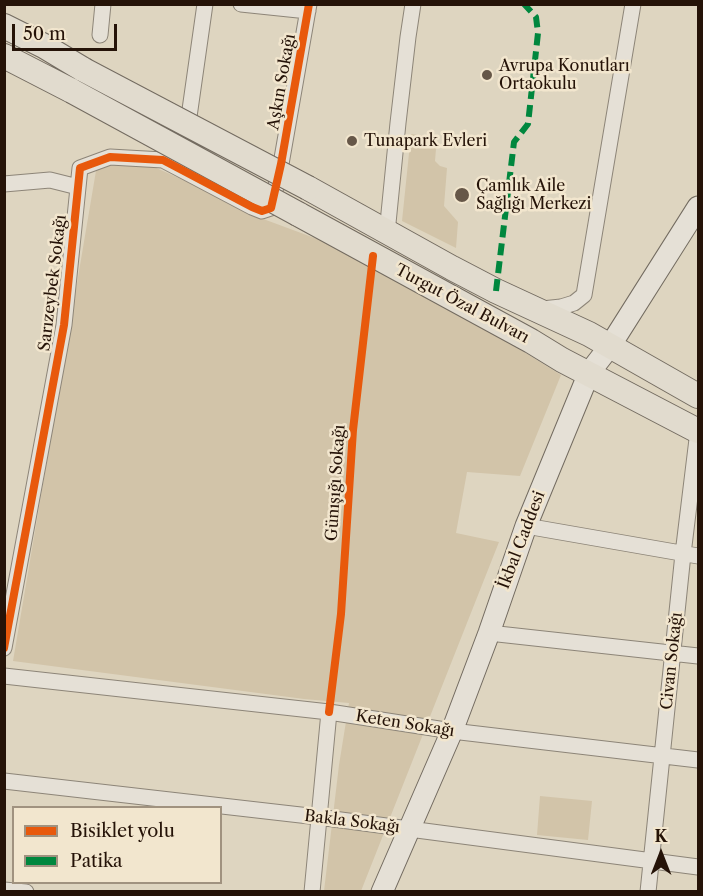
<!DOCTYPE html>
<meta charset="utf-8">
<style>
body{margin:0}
#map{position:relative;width:703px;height:896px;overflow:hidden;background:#ded5c0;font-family:"Libre Caslon Text",serif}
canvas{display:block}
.frame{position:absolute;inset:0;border:6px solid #251308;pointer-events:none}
.legend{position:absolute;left:12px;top:806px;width:210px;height:78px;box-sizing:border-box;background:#f2e6ce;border:2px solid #a0927f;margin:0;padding:8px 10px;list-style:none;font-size:18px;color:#251308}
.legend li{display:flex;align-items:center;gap:12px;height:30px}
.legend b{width:30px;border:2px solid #a0927f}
.north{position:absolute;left:631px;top:824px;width:60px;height:60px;-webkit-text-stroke:4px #f2e6ce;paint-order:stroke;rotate:0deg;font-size:16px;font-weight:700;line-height:24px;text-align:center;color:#251308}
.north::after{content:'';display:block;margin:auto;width:21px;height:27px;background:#251308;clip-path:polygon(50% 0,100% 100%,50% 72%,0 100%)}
.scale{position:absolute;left:12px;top:24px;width:105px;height:27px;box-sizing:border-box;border:3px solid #251308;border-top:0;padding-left:8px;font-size:18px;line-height:21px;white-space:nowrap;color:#251308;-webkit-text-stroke:4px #f2e6ce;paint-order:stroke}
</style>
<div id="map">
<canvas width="703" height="896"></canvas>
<div class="frame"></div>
<ul class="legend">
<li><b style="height:8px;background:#e8590c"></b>Bisiklet yolu</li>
<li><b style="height:8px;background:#00873e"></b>Patika</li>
</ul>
<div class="north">K</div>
<div class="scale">50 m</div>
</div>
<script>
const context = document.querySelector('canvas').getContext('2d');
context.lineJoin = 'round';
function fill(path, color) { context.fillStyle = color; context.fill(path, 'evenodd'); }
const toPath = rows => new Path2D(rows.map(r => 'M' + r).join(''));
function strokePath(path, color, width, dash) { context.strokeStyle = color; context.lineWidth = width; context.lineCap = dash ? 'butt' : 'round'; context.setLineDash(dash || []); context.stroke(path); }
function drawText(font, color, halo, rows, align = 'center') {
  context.font = font + ' "Libre Caslon Text",serif'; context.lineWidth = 5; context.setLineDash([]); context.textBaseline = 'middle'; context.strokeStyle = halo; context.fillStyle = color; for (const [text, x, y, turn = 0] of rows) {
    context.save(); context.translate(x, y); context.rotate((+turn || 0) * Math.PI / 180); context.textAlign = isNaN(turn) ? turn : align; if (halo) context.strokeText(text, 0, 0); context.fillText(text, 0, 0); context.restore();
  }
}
fill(toPath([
 [411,134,437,137,435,161,440,166,447,168,444,206,458,222,456,248,402,221],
 [145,163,206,190,266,220,347,250,391,269,561,375,520,476,467,472,456,533,499,542,361,891,324,891,339,765,349,703,304,699,13,661,97,165],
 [540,796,592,801,588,840,537,835]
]), '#d2c4a9');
const street = toPath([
 [241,4,308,11],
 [100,35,103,4],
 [183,159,205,4],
 [4,184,50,180,78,187],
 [387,233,398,123,408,37,413,4],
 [542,309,561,307,574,303,584,295,633,4],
 [526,526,698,556],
 [489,633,698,656],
 [4,648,64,325,80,168,110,157,163,160,252,207,262,211,271,208,281,164,309,4],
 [4,676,329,712,452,731,698,760],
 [4,781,318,817,698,867],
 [4,890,26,892],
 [312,892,329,712],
 [648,892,683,554,698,431]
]);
const secondary = toPath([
 [382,892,452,731,489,633,526,526,589,373,610,346,698,207]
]);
const primary = toPath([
 [4,26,44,46,84,70],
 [4,56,72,91],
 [308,188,452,268,496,291,589,334,698,396],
 [298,214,531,341,562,360,698,431]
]);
strokePath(street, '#8d8578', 17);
strokePath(secondary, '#736b60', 23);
strokePath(primary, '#736b60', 26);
strokePath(street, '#e5e0d6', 15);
strokePath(secondary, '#e5e0d6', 21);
strokePath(primary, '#e1dbce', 24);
const primaryBridge = toPath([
 [84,70,308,188],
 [72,91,298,214]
]);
strokePath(primaryBridge, '#736b60', 26, []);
strokePath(primaryBridge, '#e1dbce', 24);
strokePath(toPath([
 [496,291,514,142,528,124,538,33,536,17,524,4]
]), '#00873e', 6, [12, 6]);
strokePath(toPath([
 [4,648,64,325,80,168,110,157,163,160,252,207,262,211,271,208,281,164,309,4],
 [329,712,341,614,353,430,373,256]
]), '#e8590c', 8);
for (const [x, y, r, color] of [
 [487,75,6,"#665748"],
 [352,141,6,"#665748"],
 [462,195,8,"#665748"]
]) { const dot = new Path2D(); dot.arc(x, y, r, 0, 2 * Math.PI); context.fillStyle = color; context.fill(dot); strokePath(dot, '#f2e6ce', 2); }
drawText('16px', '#251308', '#f2e6ce', [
 ["Avrupa Konutları",499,66],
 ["Ortaokulu",499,84],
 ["Tunapark Evleri",364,141],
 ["Çamlık Aile",476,186],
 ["Sağlığı Merkezi",476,204]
], 'left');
drawText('16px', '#251308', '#f2e6ce', [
 ["Aşkın Sokağı",282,82,-80],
 ["Sarızeybek Sokağı",53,283,-83],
 ["Turgut Özal Bulvarı",462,304,28],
 ["Günışığı Sokağı",336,483,-86],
 ["İkbal Caddesi",522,540,-69],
 ["Civan Sokağı",672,661,-84],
 ["Keten Sokağı",405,724,9],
 ["Bakla Sokağı",352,822,7]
]);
</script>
